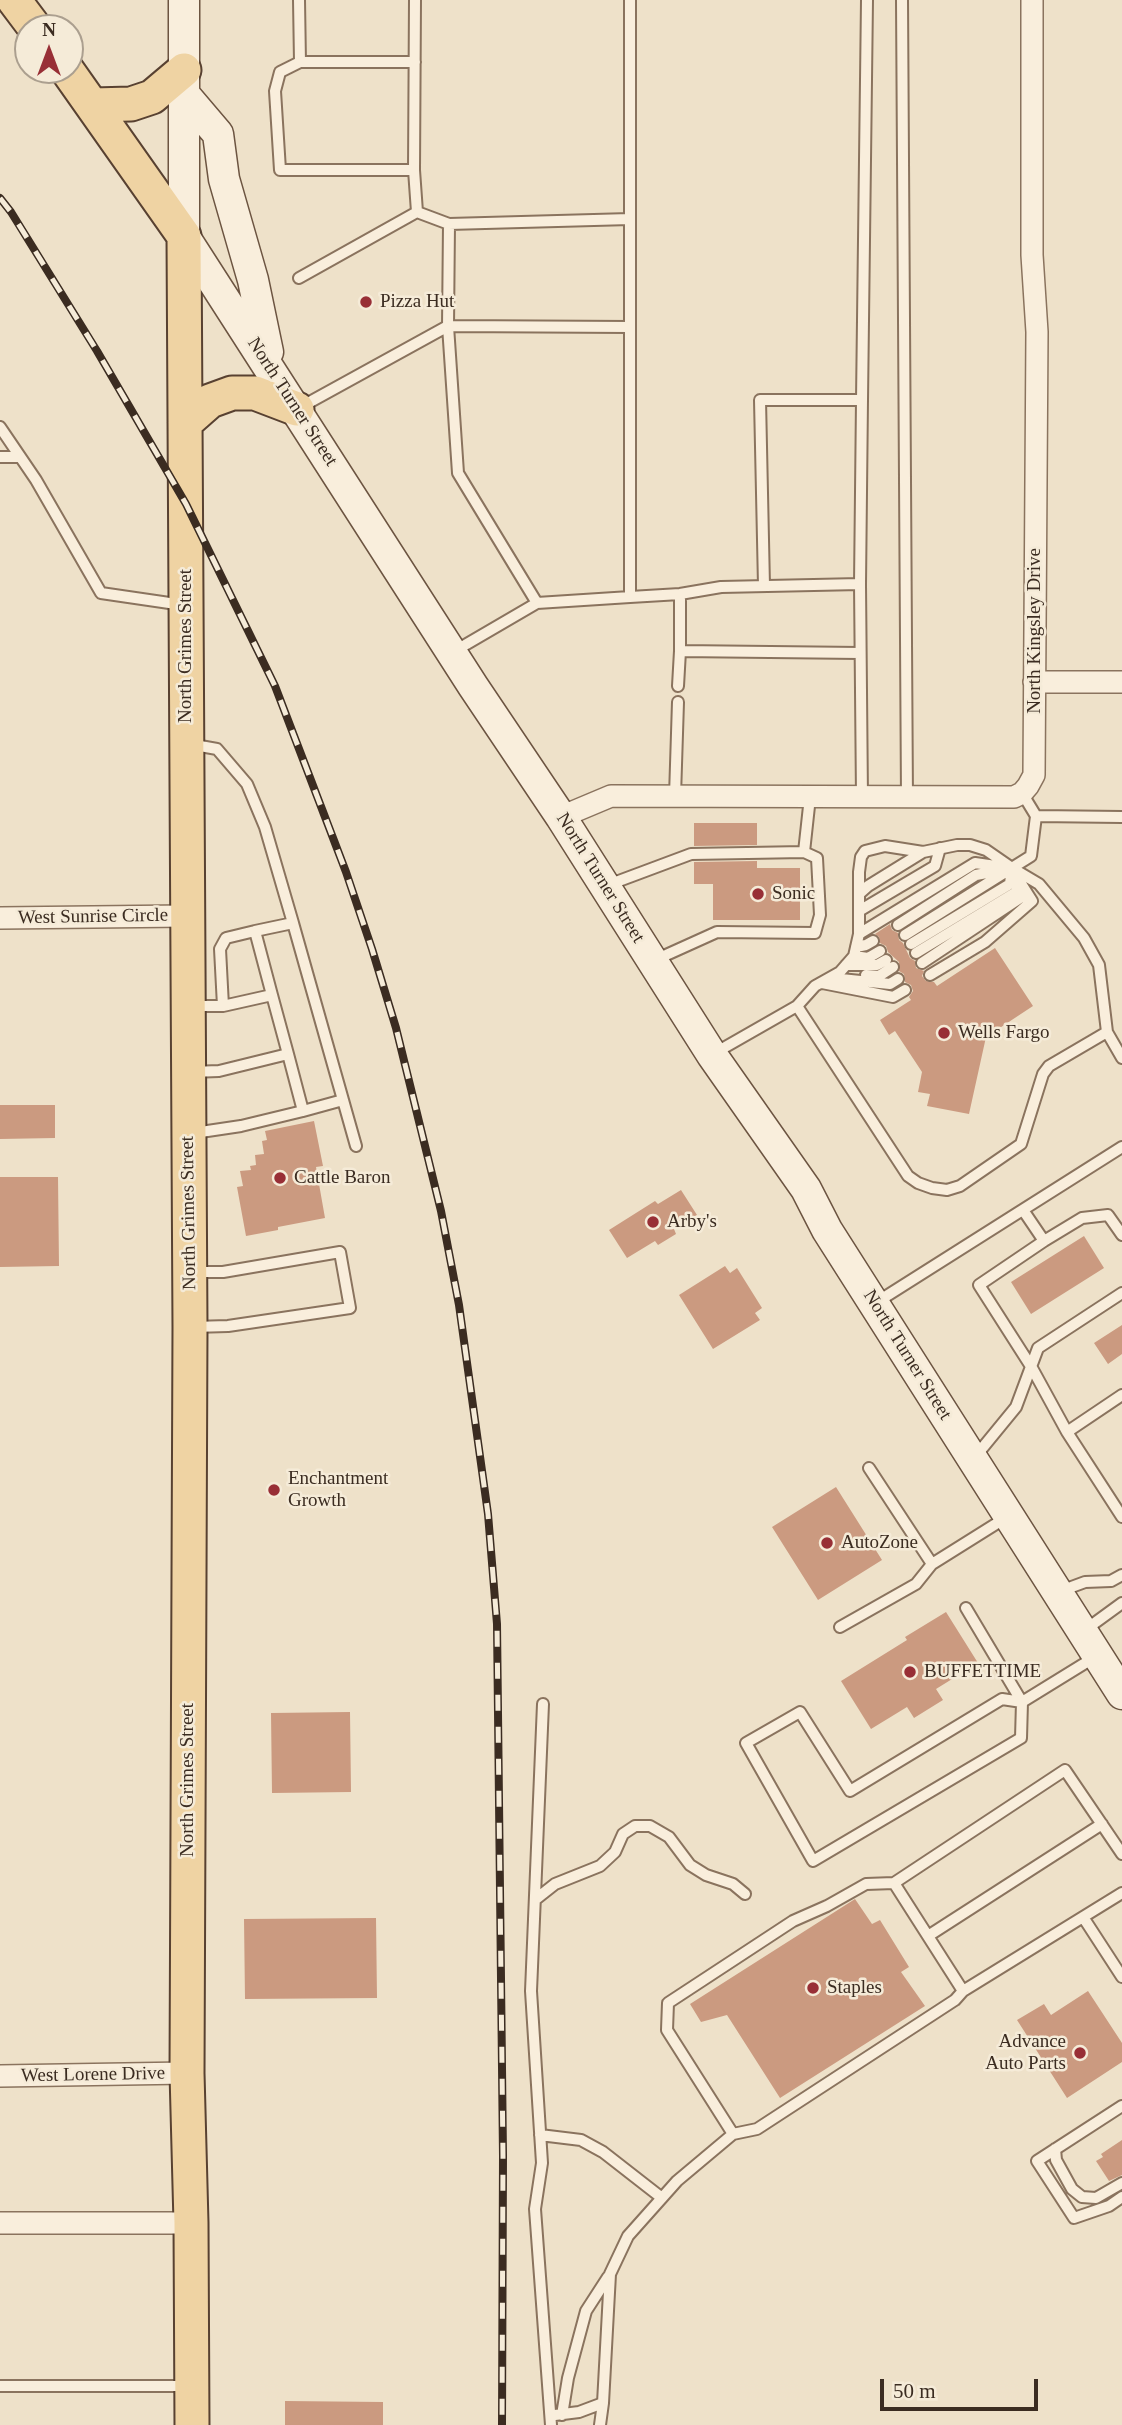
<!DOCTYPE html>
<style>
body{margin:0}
#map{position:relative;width:1122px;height:2425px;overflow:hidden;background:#eee1c9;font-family:Georgia,serif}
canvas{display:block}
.north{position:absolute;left:14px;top:14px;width:70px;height:70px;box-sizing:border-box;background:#f5ebd8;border:2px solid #ab9f8f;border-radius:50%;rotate:0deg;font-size:19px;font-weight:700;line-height:28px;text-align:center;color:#3b2c21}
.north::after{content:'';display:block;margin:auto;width:24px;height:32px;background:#982f36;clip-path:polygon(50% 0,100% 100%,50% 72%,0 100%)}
.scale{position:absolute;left:880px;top:2379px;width:158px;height:32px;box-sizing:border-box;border:4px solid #3b2c21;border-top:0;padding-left:9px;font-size:21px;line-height:24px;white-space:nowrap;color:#3b2c21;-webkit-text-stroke:5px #f5ebd8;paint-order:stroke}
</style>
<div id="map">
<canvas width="1122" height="2425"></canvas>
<div class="north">N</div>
<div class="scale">50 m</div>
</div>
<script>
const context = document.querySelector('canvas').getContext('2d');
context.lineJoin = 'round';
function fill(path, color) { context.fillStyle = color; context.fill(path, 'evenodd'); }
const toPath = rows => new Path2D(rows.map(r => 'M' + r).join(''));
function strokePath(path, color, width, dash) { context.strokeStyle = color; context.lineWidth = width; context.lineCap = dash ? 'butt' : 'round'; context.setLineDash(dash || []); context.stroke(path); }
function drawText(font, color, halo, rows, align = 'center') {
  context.font = font + ' Georgia,serif'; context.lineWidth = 5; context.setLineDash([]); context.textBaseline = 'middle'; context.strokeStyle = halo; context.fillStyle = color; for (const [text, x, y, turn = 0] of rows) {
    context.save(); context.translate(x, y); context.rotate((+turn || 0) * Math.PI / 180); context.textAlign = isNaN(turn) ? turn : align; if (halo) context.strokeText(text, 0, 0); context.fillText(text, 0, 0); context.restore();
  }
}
fill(toPath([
 [694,823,757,823,757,845,694,846],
 [757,861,757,868,800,868,800,920,713,920,713,884,694,884,694,862],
 [890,924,892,930,898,933,899,940,903,943,910,958,915,961,916,968,924,971,922,976,926,981,934,982,937,986,995,948,1033,1006,986,1037,969,1114,927,1106,930,1094,918,1092,922,1072,895,1031,889,1035,880,1020,911,1000,909,997,913,991,911,985,905,982,904,974,899,971,899,962,888,952,886,946,880,943,879,937,875,934],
 [0,1105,55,1105,55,1138,0,1139],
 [314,1121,323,1166,316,1167,325,1218,278,1227,278,1230,246,1236,237,1187,243,1186,240,1171,251,1170,250,1166,256,1165,255,1155,264,1154,262,1141,267,1140,265,1131],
 [0,1177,58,1177,59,1266,0,1267],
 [681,1190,697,1215,674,1229,676,1234,658,1245,655,1241,627,1258,609,1230,655,1201,658,1204],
 [1084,1236,1104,1268,1031,1314,1011,1282],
 [725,1266,730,1273,737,1268,762,1308,755,1313,760,1320,713,1349,679,1295],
 [1122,1325,1122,1354,1108,1364,1094,1343],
 [836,1487,882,1560,818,1600,772,1527],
 [946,1612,978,1663,936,1689,943,1700,914,1718,907,1707,871,1729,841,1681,907,1640,905,1637],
 [350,1712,351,1792,272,1793,271,1713],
 [855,1899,872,1924,880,1920,909,1967,901,1972,925,2006,780,2098,727,2015,701,2022,690,2004],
 [376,1918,377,1998,245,1999,244,1919],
 [1088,1991,1122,2043,1122,2062,1067,2098,1017,2020,1044,2004,1051,2015],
 [1122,2140,1122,2175,1109,2181,1096,2161,1103,2157,1101,2154],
 [285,2401,383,2402,383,2425,285,2425]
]), '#cb9a80');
const lane = toPath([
 [299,0,300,62,280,72,275,91,280,170,414,170,415,0],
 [902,0,907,798],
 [300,62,415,62],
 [414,170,417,212,449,224],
 [299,278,417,212],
 [862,400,867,0],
 [299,408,448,326,630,327],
 [0,427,36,480,101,593,183,605],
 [0,457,20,457],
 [764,586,760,400,862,400,860,584],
 [680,594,680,651,860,653],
 [630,597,680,594,721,587,860,584,862,798],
 [537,603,458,473,448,326,449,224,630,219],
 [453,652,537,603,630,597,630,0],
 [678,686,680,651],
 [189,744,217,749,247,784,265,827,293,923],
 [675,796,678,702],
 [1036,816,1122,817],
 [804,852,810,797],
 [608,885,691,854,804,852,817,858,820,915,815,933,717,932,655,960],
 [859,894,868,886,923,852],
 [859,911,935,866,940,848],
 [898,925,976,875,1002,870],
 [255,931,293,923,356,1146],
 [859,934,975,863,1009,868],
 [905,935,1031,856,1036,816,1022,793],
 [911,944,1010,884,1011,875],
 [856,947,866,945,873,941],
 [916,953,1018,891,1015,881],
 [854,956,868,958,880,951],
 [922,963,1023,896,1019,887],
 [846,965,877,965,886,960],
 [866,975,879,976,893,967],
 [930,975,985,942,1032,901,1013,871],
 [831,978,890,984,898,979],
 [822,983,893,997,905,990],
 [190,1006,223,1006],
 [797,1006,908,1176,918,1183,932,1188,947,1190,960,1186,1021,1144,1043,1074,1049,1066,1107,1032],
 [713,1054,797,1006,815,986,840,972,854,956,859,934,859,872,861,857,865,851,885,846,923,852,957,845,970,845,986,850,1012,868,1039,884,1084,938,1099,965,1107,1032,1122,1058],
 [191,1072,219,1071,288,1054],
 [303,1111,343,1100],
 [194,1133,241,1126,303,1111,288,1054,272,995,255,931,226,938,220,949,223,1006,272,995],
 [1023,1210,1044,1241,1082,1218,1108,1215,1122,1235],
 [1044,1241,979,1285,1032,1368,1067,1432],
 [192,1272,223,1272,340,1252,350,1308,228,1326,193,1327],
 [877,1302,1122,1147],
 [1122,1395,1067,1432,1122,1517],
 [975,1457,1016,1407,1038,1348,1122,1293],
 [869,1468,932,1564],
 [1058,1592,1085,1582,1111,1581,1122,1575],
 [966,1608,1022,1702,1021,1738,813,1861,746,1743,800,1712,850,1791,1002,1699,1022,1702,1095,1657],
 [840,1627,916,1584,932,1564,1007,1517],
 [1085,1630,1122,1603],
 [543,1704,531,1991,542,2163,535,2209,551,2425],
 [1122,1854,1065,1770,894,1883,963,1991,1122,1893],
 [894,1883,866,1884,827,1906,793,1921,668,2003,667,2030,733,2134,757,2129,955,2000,963,1991],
 [536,1899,555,1884,600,1866,615,1852,623,1834,635,1826,650,1826,669,1837,690,1865,706,1875,733,1884,745,1894],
 [1083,1917,1122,1977],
 [928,1936,1102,1824],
 [1122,2106,1037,2161,1074,2218,1109,2206,1122,2197],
 [540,2135,581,2140,603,2152,662,2198],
 [1055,2149,1056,2160,1072,2189,1082,2197,1096,2198,1122,2183],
 [0,2386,190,2386],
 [555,2415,579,2412,603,2403],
 [562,2415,568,2378,586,2311,608,2277],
 [600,2425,603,2403,610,2274,628,2236,677,2181,733,2134]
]);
const street = toPath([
 [1034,682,1122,682],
 [561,817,611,796,1014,797,1022,793,1028,786,1034,775,1037,332,1032,255,1032,0],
 [0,918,186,916],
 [0,2076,187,2073],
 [0,2223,191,2223]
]);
const secondary = toPath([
 [184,0,184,236,473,686,561,817,712,1055,806,1189,827,1230,1122,1694],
 [184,94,218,134,224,179,253,280,268,352]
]);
const primary = toPath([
 [14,0,35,28],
 [67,70,184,236,190,1327,187,2073,191,2223,192,2425],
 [93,105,131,104,152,97,184,70],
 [185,423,210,401,232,393,255,393,297,409]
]);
strokePath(lane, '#8a735e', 14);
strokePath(street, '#8a735e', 24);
strokePath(secondary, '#6c5441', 33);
strokePath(primary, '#584131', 37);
strokePath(lane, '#f9eedc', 10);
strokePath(street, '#f9eedc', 21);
strokePath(secondary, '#f9eedc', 30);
strokePath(primary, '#efd3a3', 33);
const rail = toPath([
 [0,198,11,212,97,351,186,504,275,686,346,872,372,949,396,1028,441,1211,459,1305,488,1514,497,1624,503,2156,502,2425]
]);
strokePath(rail, '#3b2c21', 8);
strokePath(rail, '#f5ebd8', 5, [16]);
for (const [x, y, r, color] of [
 [366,302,7,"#982f36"],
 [758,894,7,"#982f36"],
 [944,1033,7,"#982f36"],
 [280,1178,7,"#982f36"],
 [653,1222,7,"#982f36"],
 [274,1490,7,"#982f36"],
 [827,1543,7,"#982f36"],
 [910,1672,7,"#982f36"],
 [813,1988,7,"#982f36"],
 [1080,2053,7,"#982f36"]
]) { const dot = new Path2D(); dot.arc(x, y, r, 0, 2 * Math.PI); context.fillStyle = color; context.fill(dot); strokePath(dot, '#f5ebd8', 2.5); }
drawText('19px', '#3b2c21', '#f5ebd8', [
 ["Pizza Hut",380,302],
 ["Sonic",772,894],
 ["Wells Fargo",958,1033],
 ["Cattle Baron",294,1178],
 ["Arby's",667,1222],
 ["Enchantment",288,1479],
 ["Growth",288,1501],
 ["AutoZone",841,1543],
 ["BUFFETTIME",924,1672],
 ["Staples",827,1988],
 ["Advance",1066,2042,"right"],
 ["Auto Parts",1066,2064,"right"]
], 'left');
drawText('19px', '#3b2c21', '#f5ebd8', [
 ["North Turner Street",292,402,57],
 ["North Kingsley Drive",1035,631,-90],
 ["North Grimes Street",186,646,-90],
 ["North Turner Street",600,878,58],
 ["West Sunrise Circle",93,917,-1],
 ["North Grimes Street",189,1213,-91],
 ["North Turner Street",907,1355,58],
 ["North Grimes Street",188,1780,-90],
 ["West Lorene Drive",93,2075,-1]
]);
</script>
